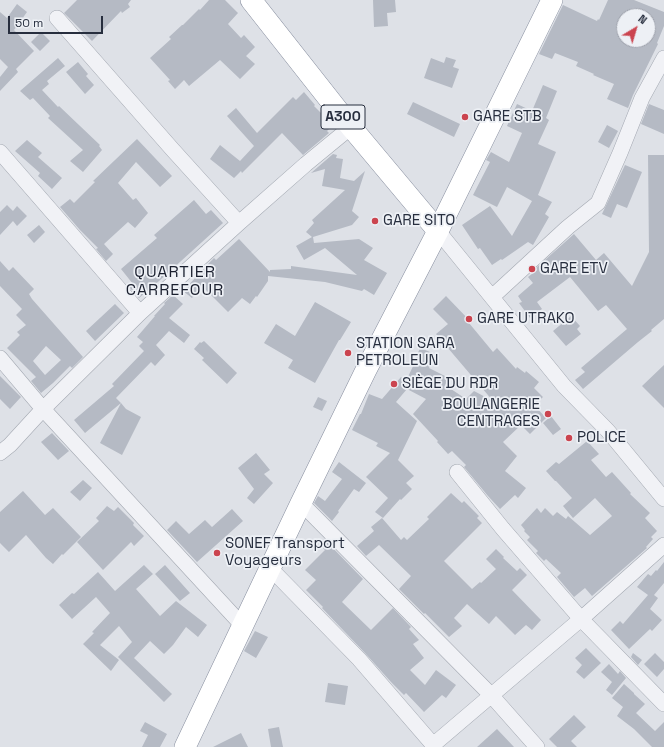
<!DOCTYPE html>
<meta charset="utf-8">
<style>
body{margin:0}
#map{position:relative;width:664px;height:747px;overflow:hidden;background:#dee1e7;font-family:"Space Grotesk",sans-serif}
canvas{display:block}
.north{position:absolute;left:616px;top:8px;width:40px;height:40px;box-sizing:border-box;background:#edf0f5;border:1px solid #9ea2ac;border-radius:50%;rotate:38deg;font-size:11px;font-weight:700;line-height:16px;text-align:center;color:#272e3e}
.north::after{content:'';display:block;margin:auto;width:14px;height:18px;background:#cb444f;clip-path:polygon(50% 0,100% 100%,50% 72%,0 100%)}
.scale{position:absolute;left:8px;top:16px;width:95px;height:18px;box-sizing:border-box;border:2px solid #272e3e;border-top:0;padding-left:5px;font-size:12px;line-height:14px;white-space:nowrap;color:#272e3e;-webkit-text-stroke:3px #edf0f5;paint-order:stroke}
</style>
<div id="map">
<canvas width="664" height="747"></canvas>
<div class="north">N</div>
<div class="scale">50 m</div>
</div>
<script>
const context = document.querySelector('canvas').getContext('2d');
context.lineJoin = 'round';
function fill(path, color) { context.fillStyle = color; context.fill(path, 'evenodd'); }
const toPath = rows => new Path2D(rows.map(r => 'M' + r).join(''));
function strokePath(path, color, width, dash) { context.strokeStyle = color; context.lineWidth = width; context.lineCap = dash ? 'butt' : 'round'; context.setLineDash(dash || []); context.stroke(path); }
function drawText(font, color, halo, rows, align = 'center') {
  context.font = font + ' "Space Grotesk",sans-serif'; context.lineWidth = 3.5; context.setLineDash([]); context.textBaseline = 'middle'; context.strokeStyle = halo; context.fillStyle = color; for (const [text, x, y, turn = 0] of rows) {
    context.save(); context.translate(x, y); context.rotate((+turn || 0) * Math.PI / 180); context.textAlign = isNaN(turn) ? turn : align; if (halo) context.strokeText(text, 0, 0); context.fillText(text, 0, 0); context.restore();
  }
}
fill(toPath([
 [77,0,131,0,128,4,130,7,122,13,121,11,92,41,64,13],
 [209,0,225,0,238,13,228,24,241,38,244,35,255,47,246,56,255,64,240,79,220,60,189,86,184,80,175,89,168,81,170,80,150,58,171,39,169,37,182,25,183,25,199,9,200,10],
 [373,0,395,0,396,12,387,13,388,26,374,27],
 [608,0,634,0,664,12,664,26,657,43,658,44,633,95,628,108,607,99,614,84,593,75,594,74,576,66,578,62,555,53,552,59,539,54,563,5,597,21,598,19,599,20],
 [624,16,648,16,648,40,624,40],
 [17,4,27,12,14,30,34,51,16,69,18,72,0,91,0,77,8,67,0,59,0,12,7,18],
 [41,32,50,41,40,51,31,42],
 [446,57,456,60,453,67,459,69,452,88,424,78,431,58,444,63],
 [58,58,65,66,47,81,49,84,42,90,58,107,59,106,100,145,99,146,102,150,83,172,70,161,83,150,48,118,50,116,33,98,30,100,20,91],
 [78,62,88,74,86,76,94,85,85,94,66,72],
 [543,85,557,91,546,118,549,120,538,144,556,152,538,195,552,202,545,214,549,217,533,245,528,242,502,260,501,259,492,265,480,248,478,249,462,225,490,206,512,236,532,201,507,187,497,207,473,195,490,162,486,160,491,152,509,162,522,133,507,126,517,104,532,111],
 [304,92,315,105,314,106,333,125,327,131,329,133,303,155,282,133,242,173,241,171,234,178,210,159,220,145,240,161,254,146,227,116,236,108,257,133,293,97,296,100],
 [413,102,460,124,454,137,407,114],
 [649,104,664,110,664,134,641,124],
 [607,125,618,131,609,148,598,142],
 [137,139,172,176,160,187,136,162,118,183,133,200,136,198,148,213,135,228,128,222,104,244,113,254,106,261,96,249,98,248,80,230,60,207,70,199,74,203,95,182,93,181],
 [27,140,42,153,38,157,62,178,52,189,38,176,40,173,15,151],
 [333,154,337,155,336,158,343,159,340,178,354,181,365,171,352,211,359,217,352,225,313,237,314,243,359,239,373,248,364,260,387,273,374,295,364,289,362,291,325,282,268,276,268,281,257,297,256,296,250,304,242,298,228,312,202,286,192,298,183,291,210,262,214,258,216,260,239,239,270,272,270,270,291,269,291,266,357,275,325,248,304,260,296,246,312,237,306,232,314,223,312,220,345,190,322,186,325,169,311,173],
 [648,155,664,155,664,319,651,330,652,331,638,342,583,389,575,380,585,372,581,368,627,329,606,305,598,311,570,277,537,302,542,309,530,318,519,303,522,302,518,296,533,283,528,277,537,270,536,268,574,234,596,260,604,253,632,286,649,252],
 [625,165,642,172,627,208,617,204,611,218,602,214],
 [194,200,206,214,211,210,223,223,159,281,139,298,129,287,133,284,121,269,157,238,154,235],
 [7,205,13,211,17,206,27,216,17,226,13,221,0,235,0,212],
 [39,225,45,232,34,243,27,235],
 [0,261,9,271,13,267,34,289,29,294,32,299,83,357,72,368,70,366,53,383,41,393,31,381,36,377,7,348,20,335,17,332,26,325,16,315,22,309,0,286],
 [46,346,61,360,45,375,33,361],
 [173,295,183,304,169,318,190,335,184,343,169,331,156,345,165,355,155,366,151,362,116,398,121,403,85,433,74,420,114,386,112,384,144,351,139,346,143,342,137,337,155,316,154,316,165,304,164,303],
 [446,296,471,322,469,323,493,352,497,348,516,369,517,367,525,373,526,371,539,382,534,388,543,397,534,405,546,418,530,434,521,425,503,442,517,456,505,471,526,488,518,498,515,495,500,509,488,496,464,467,466,465,452,451,448,454,437,442,438,441,413,414,426,399,407,389,396,402,417,421,398,460,414,476,406,483,412,489,401,500,400,499,383,518,375,512,388,498,366,477,390,453,376,446,378,443,352,430,360,414,361,414,369,394,382,399,401,377,406,381,416,360,415,360,420,348,435,354,429,368,449,378,445,385,466,399,474,391,493,401,436,334,448,324,433,309],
 [315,302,351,322,340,340,339,340,315,383,288,368,293,360,264,343,276,324,295,336],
 [115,304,124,313,95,341,86,331],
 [571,316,580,326,577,329,581,334,566,346,553,331],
 [204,341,237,373,227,384,202,360,204,358,194,349,200,342,201,343],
 [664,365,664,408,642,386],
 [0,376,21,397,10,409,0,399],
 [318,397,327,401,322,411,313,407],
 [121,403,126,409,141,417,122,455,100,443],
 [551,416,561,429,553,435,543,423],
 [52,433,69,451,58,460,41,442],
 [587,441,599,454,591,460,606,477,612,472,631,493,630,494,650,513,645,518,657,531,651,537,653,539,646,547,647,548,592,596,585,588,574,597,557,577,561,573,546,559,544,561,536,553,538,551,527,540,530,537,524,531,525,530,521,525,537,508,541,513,545,508,553,516,557,512,566,519,568,516,590,535,612,516,595,498,573,518,563,506,572,498,556,481,555,481,546,471,556,462,559,464],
 [256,453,270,470,264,474,273,483,254,504,247,498,254,489,238,468],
 [339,462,366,483,359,492,354,489,338,511,339,512,332,521,314,503,318,496,325,501,342,479,332,472],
 [83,480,92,488,80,501,70,492],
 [23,491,45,515,53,508,81,537,63,555,62,554,53,564,46,558,26,535,9,552,0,543,0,512],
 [451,493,462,503,464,501,479,516,477,518,482,523,444,561,472,589,480,582,481,583,496,569,486,559,496,549,504,557,503,558,517,571,520,568,527,575,512,590,541,620,532,630,526,625,515,635,496,616,489,624,467,604,454,618,462,626,449,637,425,613,424,614,399,589,411,576,379,545,366,556,357,546,374,531,371,527,382,518,401,540,404,537,407,540,429,519,427,517],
 [107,506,114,511,118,507,134,523,133,525,144,536,134,546,131,542,103,570,77,542,99,521,96,518],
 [232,509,243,521,197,562,167,530,176,521,189,534,205,520,212,527],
 [325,540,363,579,342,602,371,630,393,608,411,627,409,629,419,640,413,644,424,658,410,670,425,685,436,670,456,685,446,698,442,695,424,712,406,693,404,695,391,682,365,653,322,608,323,607,306,590,316,580,305,570,325,550,320,545],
 [664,562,664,583,654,595,658,598,650,609,662,620,652,631,650,629,629,649,611,630,620,621,623,624,648,595,637,587,648,574,651,576,656,570,657,571],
 [144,565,153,574,136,589,160,616,176,601,207,625,198,637,186,627,173,645,164,654,150,641,134,658,172,694,164,702,118,657,132,642,119,626,100,645,119,660,111,671,83,644,94,633,92,632,110,613,96,597,72,619,59,605,72,593,74,594,98,572,115,591],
 [165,565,190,593,180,601,155,574],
 [255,631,268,637,256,658,244,651],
 [586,648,601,663,584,679,576,672,582,665,575,658],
 [633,653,642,660,638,665,631,657],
 [655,653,664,662,664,669,657,677,644,664],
 [609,664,618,674,620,671,626,678,612,695,606,690,612,682,601,672],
 [328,683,348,686,345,705,325,702],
 [624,684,634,693,634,694,645,704,636,713,655,731,664,722,664,747,652,747,634,729,617,716,623,707,612,698],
 [574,715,586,727,571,741,577,747,557,747,549,739],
 [145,722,167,734,160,747,142,747,148,735,140,731],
 [279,727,283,747,271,747,268,729],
 [497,729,514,747,477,747],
 [241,733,248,747,213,747]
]), '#b5bac4');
const minor = toPath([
 [57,18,172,149,239,223],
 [0,152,140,313],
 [438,231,564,386,608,431,664,499],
 [492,297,568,227,598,203,620,153,642,98,664,58],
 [0,358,43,409,242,625],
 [0,453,10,445,43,409,140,313,239,223,306,164,351,127],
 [457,472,503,529,581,619,664,704],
 [301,503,491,695,537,747],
 [270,568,359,659,435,747],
 [433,745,581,619,664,545]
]);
const highway = toPath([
 [251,0,351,127,438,231],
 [185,747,301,503,366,370,438,231,552,0]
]);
strokePath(minor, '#a3a8b1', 16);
strokePath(highway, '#868d9e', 22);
strokePath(minor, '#f1f2f6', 15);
strokePath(highway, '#fff', 21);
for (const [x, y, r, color] of [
 [465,117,4,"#cb444f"],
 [375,221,4,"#cb444f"],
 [532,269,4,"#cb444f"],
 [469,319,4,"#cb444f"],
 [348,353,4,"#cb444f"],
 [394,384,4,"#cb444f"],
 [548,414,4,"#cb444f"],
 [569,438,4,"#cb444f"],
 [217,553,4,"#cb444f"]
]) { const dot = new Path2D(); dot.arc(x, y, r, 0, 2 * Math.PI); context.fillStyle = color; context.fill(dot); strokePath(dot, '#edf0f5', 1.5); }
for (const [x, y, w] of [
 [343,117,44]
]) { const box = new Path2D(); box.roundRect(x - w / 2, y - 12, w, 24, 3); context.fillStyle = '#edf0f5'; context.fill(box); strokePath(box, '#272e3e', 1); }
drawText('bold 14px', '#272e3e', null, [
 ["A300",343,117]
]);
drawText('15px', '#272e3e', '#edf0f5', [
 ["GARE STB",473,117],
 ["GARE SITO",383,221],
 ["GARE ETV",540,269],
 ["GARE UTRAKO",477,319],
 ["STATION SARA",356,344],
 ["PETROLEUN",356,361],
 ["SIÈGE DU RDR",402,384],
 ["BOULANGERIE",540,405,"right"],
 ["CENTRAGES",540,422,"right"],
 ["POLICE",577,438],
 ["SONEF Transport",225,544],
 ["Voyageurs",225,561]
], 'left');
context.letterSpacing = '1px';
drawText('16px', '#1a1f2e', '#edf0f5', [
 ["QUARTIER",175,273],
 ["CARREFOUR",175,291]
]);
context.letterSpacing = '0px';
</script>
